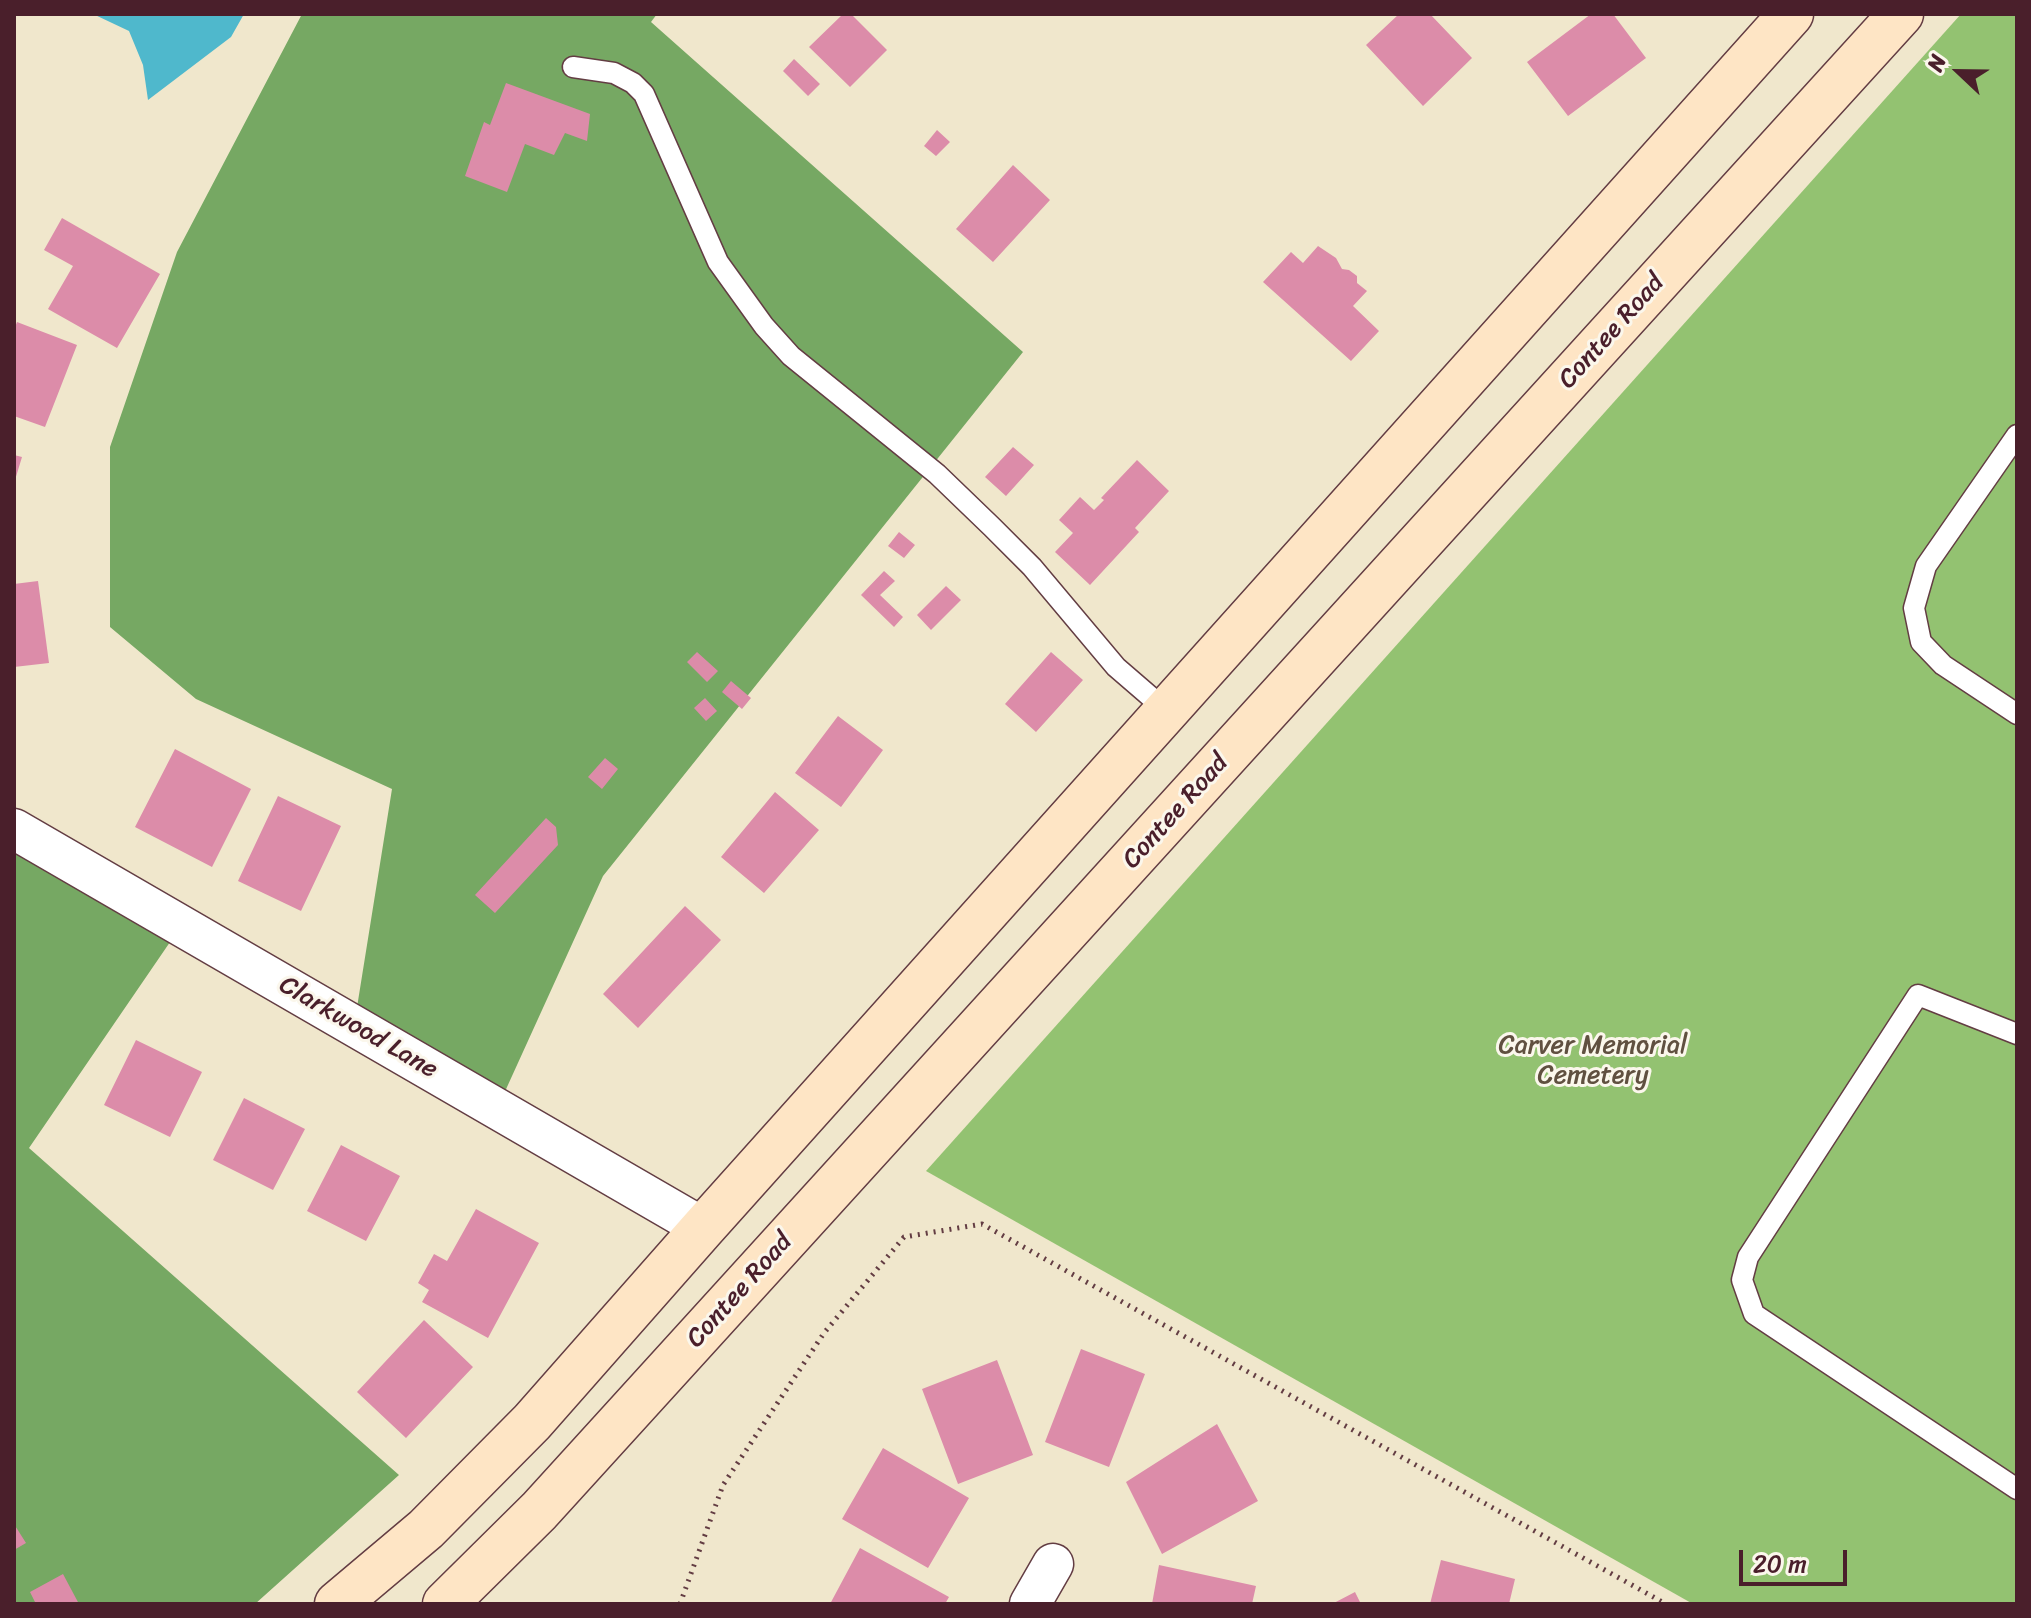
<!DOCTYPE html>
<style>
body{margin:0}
#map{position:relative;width:2031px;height:1618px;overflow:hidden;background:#f0e7cc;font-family:Sriracha,sans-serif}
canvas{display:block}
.frame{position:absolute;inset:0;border:16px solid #4a1f2b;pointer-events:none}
.north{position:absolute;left:1919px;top:32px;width:80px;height:80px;-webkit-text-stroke:6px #fbf7ec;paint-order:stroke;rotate:292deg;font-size:22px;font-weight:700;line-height:32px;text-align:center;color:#4a1f2b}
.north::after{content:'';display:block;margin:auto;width:28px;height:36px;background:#4a1f2b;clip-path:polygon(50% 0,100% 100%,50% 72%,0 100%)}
.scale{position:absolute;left:1739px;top:1550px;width:108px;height:36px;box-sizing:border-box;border:4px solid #4a1f2b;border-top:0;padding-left:10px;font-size:24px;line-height:28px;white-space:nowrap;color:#4a1f2b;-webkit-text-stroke:6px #fbf7ec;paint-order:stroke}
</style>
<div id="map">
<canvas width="2031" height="1618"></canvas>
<div class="frame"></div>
<div class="north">N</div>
<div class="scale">20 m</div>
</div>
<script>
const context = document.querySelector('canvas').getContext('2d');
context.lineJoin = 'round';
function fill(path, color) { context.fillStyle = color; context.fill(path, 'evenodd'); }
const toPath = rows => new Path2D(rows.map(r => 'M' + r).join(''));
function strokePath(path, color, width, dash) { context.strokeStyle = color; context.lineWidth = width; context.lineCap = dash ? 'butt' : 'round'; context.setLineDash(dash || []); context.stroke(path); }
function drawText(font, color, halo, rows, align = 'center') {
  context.font = font + ' Sriracha,sans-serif'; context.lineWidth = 6; context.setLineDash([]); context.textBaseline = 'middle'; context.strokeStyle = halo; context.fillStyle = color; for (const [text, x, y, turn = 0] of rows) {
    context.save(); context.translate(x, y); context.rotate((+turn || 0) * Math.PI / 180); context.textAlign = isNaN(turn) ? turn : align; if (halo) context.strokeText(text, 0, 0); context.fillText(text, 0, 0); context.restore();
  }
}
fill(toPath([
 [1961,14,2017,14,2017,1604,1693,1604,926,1171]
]), '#93c271');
fill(toPath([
 [302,14,657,14,651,22,1023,352,603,876,497,1109,354,1026,392,789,196,699,110,627,110,447,177,252],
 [14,829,181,926,29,1148,399,1475,255,1604,14,1604]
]), '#76a863');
fill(toPath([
 [93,14,244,14,231,37,148,100,143,65,129,31]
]), '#4fb8cc');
fill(toPath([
 [843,14,851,14,887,50,850,87,809,47],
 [1399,14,1430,14,1472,58,1423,106,1366,45],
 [1591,14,1613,14,1646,58,1568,116,1527,62],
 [794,59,820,84,808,96,783,71],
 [506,83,590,114,587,141,565,133,554,155,525,144,507,192,465,176,484,122,490,125],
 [937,130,950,142,936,156,924,146],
 [1013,165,1050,200,993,262,956,229],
 [62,218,160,274,117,348,48,309,73,266,44,250],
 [1318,246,1336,258,1342,269,1349,270,1357,276,1357,283,1367,291,1353,306,1379,331,1351,361,1263,282,1291,252,1303,263],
 [17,322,77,345,45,427,14,416,14,330],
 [1013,447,1034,465,1006,496,985,477],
 [14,455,22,457,15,480,14,480],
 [1137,460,1169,491,1135,528,1139,532,1090,585,1055,552,1073,533,1059,520,1080,497,1094,510,1104,500,1101,498],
 [899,532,915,545,904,558,888,546],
 [884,571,895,581,880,595,903,617,894,627,861,595],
 [38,581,49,663,14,667,14,584],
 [946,586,961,600,931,630,917,615],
 [697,652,718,671,707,682,687,662],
 [1051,652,1083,680,1036,732,1005,704],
 [731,681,751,698,742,709,722,692],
 [705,698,717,711,706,721,694,708],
 [838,716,883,750,841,807,795,773],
 [175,749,251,789,212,867,135,827],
 [605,758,618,769,602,789,588,777],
 [775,792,819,830,764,893,721,857],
 [278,796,341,826,301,911,238,881],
 [546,818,556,827,558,845,495,913,475,895],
 [685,906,721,940,638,1028,603,994],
 [136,1040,202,1072,170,1137,104,1105],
 [244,1098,305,1129,273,1190,213,1160],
 [341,1145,400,1176,366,1241,307,1211],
 [476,1209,539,1243,488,1338,422,1302,429,1290,418,1283,434,1254,447,1261],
 [424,1320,473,1367,406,1438,357,1392],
 [1081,1349,1145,1374,1109,1467,1045,1442],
 [997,1360,1033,1455,958,1484,922,1389],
 [1217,1424,1258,1501,1162,1554,1126,1482],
 [883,1448,969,1498,928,1568,842,1519],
 [14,1524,26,1543,14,1550],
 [860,1548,949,1597,945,1604,830,1604],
 [1441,1560,1515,1579,1509,1604,1430,1604],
 [1159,1565,1256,1586,1252,1604,1152,1604],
 [63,1574,79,1604,36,1604,30,1592],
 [1355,1592,1361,1604,1332,1604]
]), '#dc8ca9');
const lane = toPath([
 [573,67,614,73,633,83,644,94,718,262,764,326,791,356,937,474,992,527,1032,567,1116,667,1167,711],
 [2017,435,1926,566,1914,608,1921,642,1943,665,2017,714],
 [2017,1034,1918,995,1748,1257,1742,1280,1754,1314,2017,1489]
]);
const street = toPath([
 [14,829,703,1228],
 [1030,1604,1053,1564]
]);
const secondary = toPath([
 [337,1604,426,1529,532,1422,703,1228,1791,14],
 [445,1604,539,1511,1901,14]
]);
strokePath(lane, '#633d43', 23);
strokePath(street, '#633d43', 43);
strokePath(secondary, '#633d43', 47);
strokePath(toPath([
 [680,1604,723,1485,824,1333,904,1237,982,1224,1666,1604]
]), '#633d43', 5, [2, 6]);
strokePath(lane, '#fff', 20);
strokePath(street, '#fff', 40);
strokePath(secondary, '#fee5c5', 44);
drawText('26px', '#4a1f2b', '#fbf7ec', [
 ["Contee Road",1612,332,-48],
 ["Contee Road",1176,812,-48],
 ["Clarkwood Lane",358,1028,30],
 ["Contee Road",740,1291,-48]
]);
drawText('26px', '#605040', '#fbf7ec', [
 ["Carver Memorial",1593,1046],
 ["Cemetery",1593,1076]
]);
</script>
